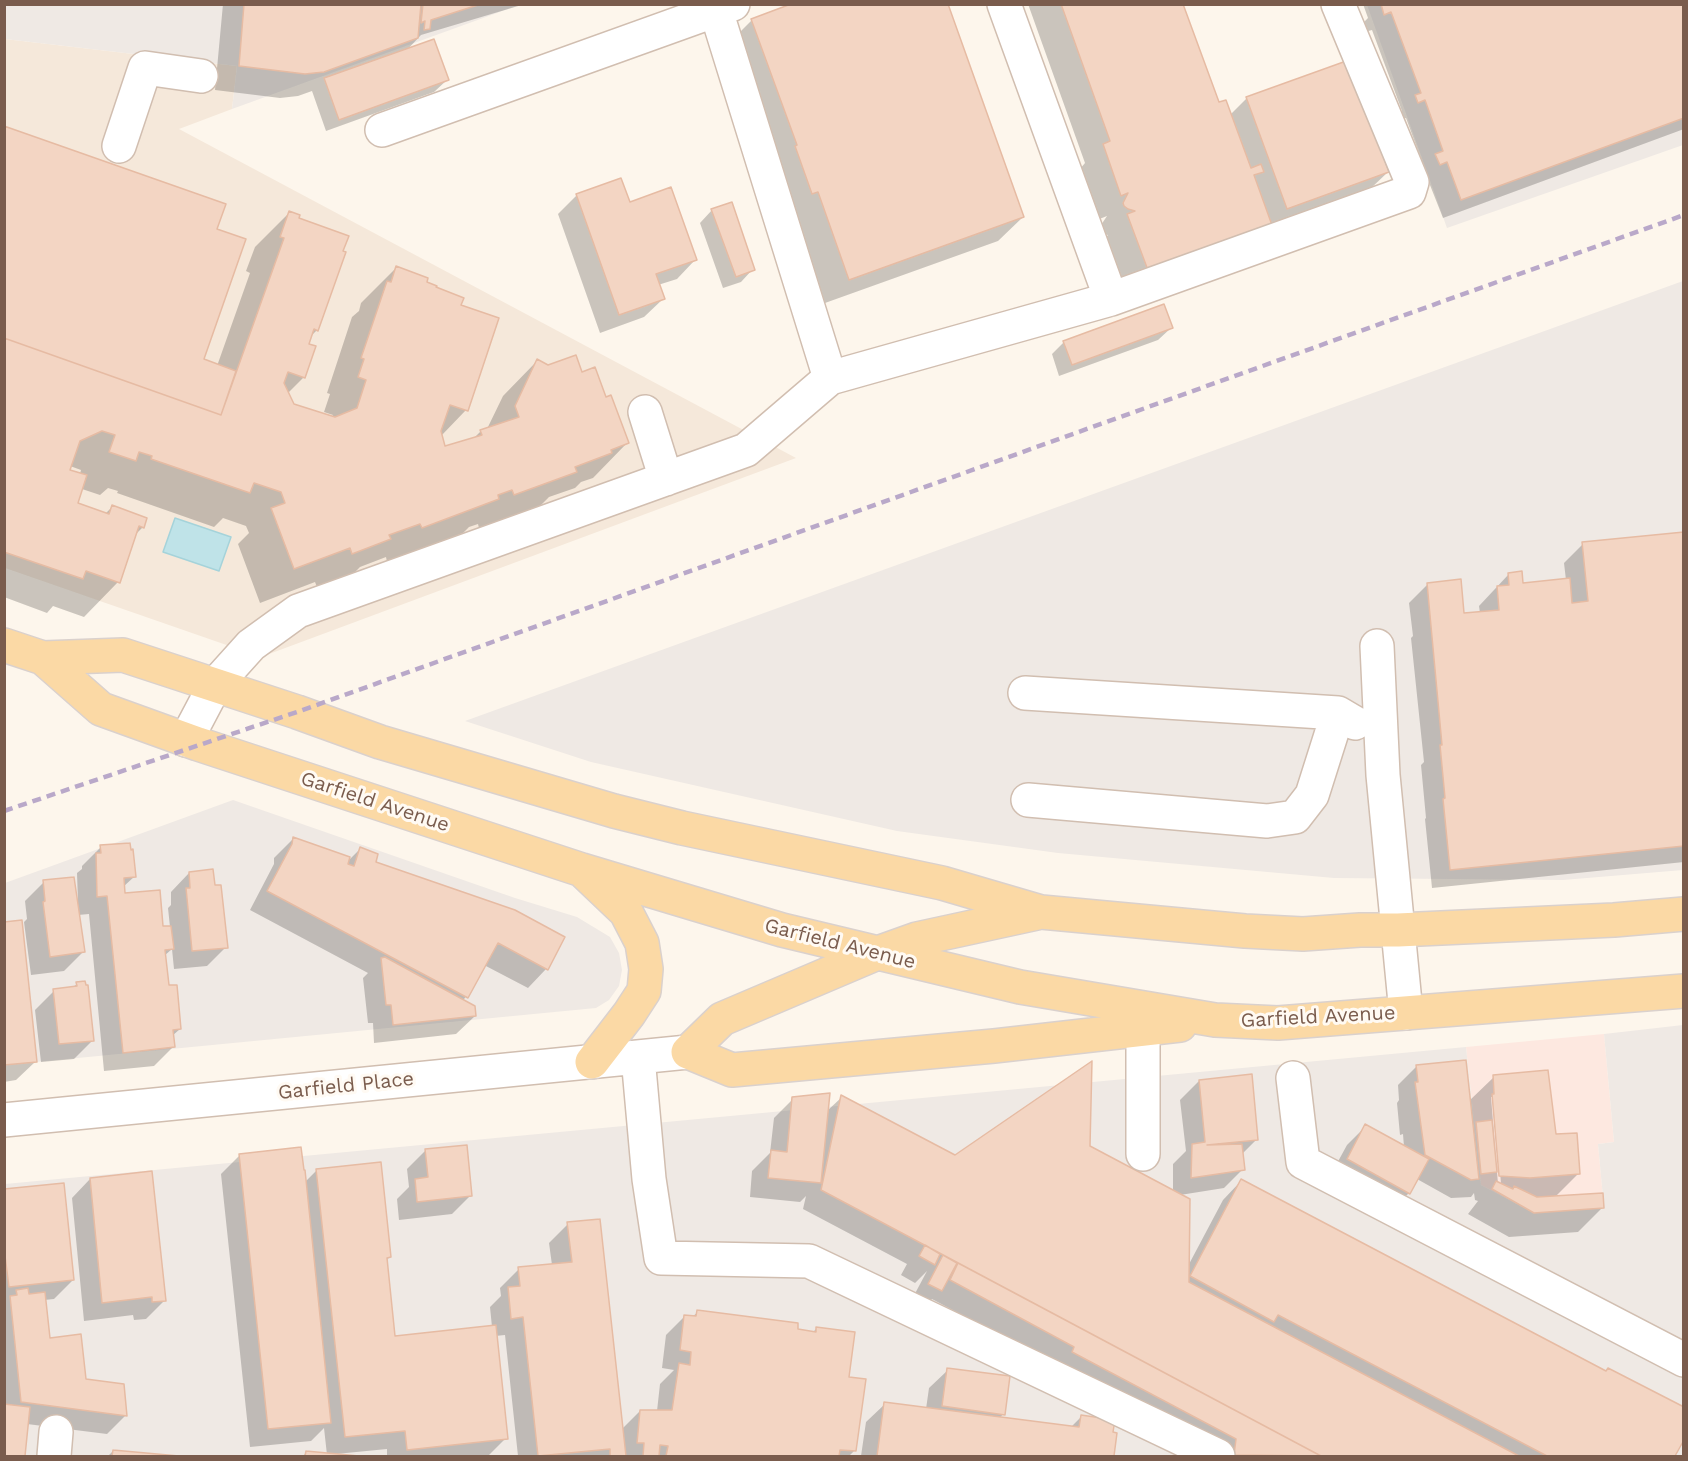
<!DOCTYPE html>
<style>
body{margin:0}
#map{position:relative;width:1688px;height:1461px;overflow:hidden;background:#fdf6ec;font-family:"Work Sans",sans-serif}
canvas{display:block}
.frame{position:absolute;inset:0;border:6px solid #7a5c4d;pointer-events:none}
</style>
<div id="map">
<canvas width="1688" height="1461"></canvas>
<div class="frame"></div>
</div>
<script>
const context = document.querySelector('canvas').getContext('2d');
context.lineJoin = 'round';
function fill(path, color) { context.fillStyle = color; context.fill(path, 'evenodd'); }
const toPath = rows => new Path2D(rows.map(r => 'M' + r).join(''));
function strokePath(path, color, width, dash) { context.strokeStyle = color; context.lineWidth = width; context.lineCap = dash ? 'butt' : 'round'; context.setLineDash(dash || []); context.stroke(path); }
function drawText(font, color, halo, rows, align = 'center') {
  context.font = font + ' "Work Sans",sans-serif'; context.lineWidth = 6; context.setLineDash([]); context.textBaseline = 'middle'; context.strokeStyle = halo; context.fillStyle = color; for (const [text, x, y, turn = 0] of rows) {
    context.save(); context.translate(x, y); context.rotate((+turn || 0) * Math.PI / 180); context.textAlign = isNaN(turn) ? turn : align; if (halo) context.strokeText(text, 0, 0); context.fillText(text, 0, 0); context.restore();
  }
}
fill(toPath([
 [5,39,237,66,232,109,179,129,796,458,261,657,5,568]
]), '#f5e8da');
fill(toPath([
 [1604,1034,1614,1142,1598,1144,1604,1208,1534,1213,1481,1185,1466,1047]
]), '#fde8e0');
fill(toPath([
 [5,5,519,5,232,109,237,66,5,39],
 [1367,5,1683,5,1683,145,1447,228],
 [1683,281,1683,870,1563,880,1334,878,1058,853,897,831,591,762,465,721],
 [233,800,515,898,577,917,610,937,619,953,622,970,619,986,609,1000,596,1008,5,1065,5,883],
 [1683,1025,1683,1456,5,1456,5,1184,1466,1047,1481,1185,1534,1213,1604,1208,1598,1144,1614,1142,1604,1034]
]), '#efe9e4');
const water = toPath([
 [175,518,231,537,219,571,163,552,175,518]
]);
fill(water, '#bfe3e8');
strokePath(water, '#a5d3da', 1.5);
fill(toPath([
 [223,4,525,4,421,35,406,51,447,80,434,92,326,131,312,91,298,96,280,98,215,90],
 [1028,4,1182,4,1218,104,1230,115,1247,98,1388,172,1369,190,1124,296,1103,240,1108,235,1103,234,1099,228,1107,216,1097,220,1079,170,1085,163],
 [1363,4,1684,4,1684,129,1443,218,1428,180,1421,183,1424,167,1406,118,1399,121,1397,115,1402,111,1372,30,1365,32,1362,24,1368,18],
 [752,20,1023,217,998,241,825,303,727,45],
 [4,128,216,230,202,360,217,366,250,273,246,271,255,247,290,212,317,330,310,337,304,377,287,394,293,406,332,417,333,415,324,412,330,394,327,393,352,317,359,311,361,303,396,268,425,283,459,306,466,410,441,436,444,448,473,439,481,431,487,429,503,396,537,361,548,366,581,374,605,399,627,443,593,478,581,482,575,488,549,497,540,506,479,528,478,524,469,527,463,533,387,562,386,557,360,567,354,573,317,587,315,582,260,603,238,544,249,533,246,526,223,518,214,527,117,493,118,491,108,488,100,495,82,489,76,504,105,514,112,507,143,527,135,535,118,582,84,617,53,606,47,613,4,597],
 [70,466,81,470,80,474,68,471],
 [577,195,695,260,677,279,658,285,663,299,644,317,600,333,558,214],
 [712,210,753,269,741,282,723,288,700,223],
 [1171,328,1158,340,1059,376,1052,354,1064,342],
 [1684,534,1684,862,1432,888,1425,819,1426,818,1421,765,1424,762,1411,638,1413,636,1409,603,1428,584,1463,615,1480,613,1479,606,1509,574,1522,584,1566,580,1564,563,1583,544],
 [293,839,350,859,360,849,374,863,563,938,546,969,528,988,484,965,463,1001,475,1016,456,1034,374,1043,373,1023,368,1023,363,978,368,973,250,910,274,864,274,858],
 [101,847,135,876,123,887,124,895,162,928,170,927,168,908,171,905,171,892,189,873,226,947,207,966,174,969,172,949,164,956,167,987,180,1029,172,1036,173,1047,154,1066,104,1071,89,914,78,915,83,952,64,971,31,975,24,922,27,919,25,901,44,882,78,902,77,873,82,869,82,866],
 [4,923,35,1062,16,1080,4,1082],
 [77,984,93,1040,74,1059,41,1062,35,1010,54,991,72,988],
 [1417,1066,1469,1101,1494,1077,1554,1136,1579,1173,1555,1197,1602,1208,1578,1232,1509,1237,1468,1214,1478,1201,1475,1200,1474,1193,1471,1197,1451,1198,1417,1179,1409,1193,1390,1211,1329,1178,1347,1145,1366,1126,1404,1147,1403,1134,1400,1135,1397,1103,1399,1100,1398,1085],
 [1491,1097,1494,1097,1501,1184,1498,1184],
 [1199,1081,1256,1140,1241,1155,1243,1169,1224,1188,1180,1195,1188,1266,1223,1200,1241,1181,1684,1437,1673,1456,1214,1456,1057,1366,932,1299,922,1309,910,1303,927,1271,915,1283,901,1275,907,1264,803,1209,806,1196,800,1202,750,1197,752,1171,770,1153,774,1118,793,1099,827,1111,842,1097,955,1157,1088,1146,1173,1192,1173,1164,1186,1151,1180,1100],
 [426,1150,471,1195,452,1214,399,1220,397,1199,409,1187,407,1169],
 [240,1155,305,1182,317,1170,390,1257,385,1261,394,1338,492,1327,490,1307,501,1296,500,1288,519,1269,552,1265,549,1243,568,1224,621,1430,640,1411,657,1411,660,1384,674,1370,662,1368,666,1335,685,1316,692,1317,698,1312,812,1333,817,1328,848,1378,854,1451,849,1456,518,1456,505,1335,495,1336,506,1438,488,1456,387,1456,387,1449,336,1454,345,1456,303,1456,307,1452,327,1455,324,1428,311,1441,250,1447,221,1174],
 [90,1179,165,1300,146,1319,134,1320,133,1315,84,1321,72,1198],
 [4,1191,73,1280,54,1299,44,1300,49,1340,84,1380,126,1415,107,1434,27,1424,23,1456,4,1456],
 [948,1370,1003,1414,999,1419,1070,1428,1081,1417,1116,1434,1113,1456,861,1456,866,1422,885,1404,926,1409,929,1388],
 [113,1451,165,1456,108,1456]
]), '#0003');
const building = toPath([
 [244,4,421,4,418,38,324,72,305,74,239,66,244,4],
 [423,4,481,4,431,20,430,29,424,30,425,21,421,23,423,4],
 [791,4,948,4,1024,217,849,280,818,192,812,194,795,146,797,145,751,19,791,4],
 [1061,4,1183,4,1219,102,1226,100,1251,168,1261,164,1264,172,1254,175,1273,228,1149,273,1127,214,1135,211,1128,209,1124,206,1123,203,1128,193,1121,196,1103,144,1110,141,1061,4],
 [1381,4,1684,4,1684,118,1461,200,1447,162,1440,165,1435,154,1443,151,1425,100,1418,103,1415,95,1421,93,1391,12,1384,15,1381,4],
 [434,39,449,80,339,120,324,78,434,39],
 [1349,60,1389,172,1287,209,1246,97,1349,60],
 [4,126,226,204,217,229,246,239,204,359,236,371,221,415,4,338,4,126],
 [621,178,630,202,671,187,697,260,656,274,665,299,619,315,576,194,621,178],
 [732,202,755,270,736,277,711,209,732,202],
 [289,211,300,215,299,218,349,236,343,251,346,252,318,331,314,329,309,344,316,346,305,378,288,372,284,383,294,404,335,417,357,408,366,380,358,377,364,359,361,358,387,281,391,282,396,266,428,278,427,282,437,286,436,287,464,298,461,305,499,318,468,411,450,405,441,431,445,446,482,435,480,430,519,417,515,406,537,359,548,365,576,355,582,372,595,367,606,397,611,395,629,443,611,450,612,453,575,467,577,472,514,495,512,490,498,495,499,499,422,528,420,524,389,535,391,539,352,554,350,548,294,569,271,508,285,503,281,492,254,483,250,493,151,459,152,456,139,452,136,461,109,452,115,435,102,431,80,441,70,470,87,475,78,503,109,514,112,505,147,518,144,528,139,526,120,583,86,571,83,579,4,552,4,338,221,415,284,238,280,237,289,211],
 [1164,304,1173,328,1072,365,1063,341,1164,304],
 [1684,532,1684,846,1450,870,1443,799,1445,798,1440,745,1442,745,1427,583,1461,579,1464,613,1499,610,1497,586,1509,585,1508,573,1522,571,1523,583,1570,578,1572,603,1588,601,1582,542,1684,532],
 [293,837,350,857,348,864,354,866,360,847,378,854,376,862,515,910,565,937,548,970,498,943,468,998,267,891,292,844,293,837],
 [130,843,131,850,133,849,136,877,124,878,125,893,160,890,163,926,171,926,174,949,165,950,169,985,177,985,181,1029,173,1030,175,1047,123,1053,107,896,97,897,96,853,101,853,100,845,130,843],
 [213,869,215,885,221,885,228,948,192,951,186,888,190,888,189,872,213,869],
 [74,877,85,952,50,957,43,902,45,901,43,880,74,877],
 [22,920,37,1062,4,1065,4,922,22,920],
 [385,957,475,1006,476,1016,393,1025,391,1005,386,1005,381,958,385,957],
 [85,981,86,985,88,985,94,1041,59,1044,53,989,77,986,76,982,85,981],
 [1466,1060,1479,1179,1471,1180,1425,1155,1415,1082,1418,1082,1416,1065,1466,1060],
 [1092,1061,1090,1146,1190,1199,1189,1282,1519,1456,1321,1456,821,1190,841,1095,955,1155,1092,1061],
 [1548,1070,1556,1134,1577,1133,1580,1174,1530,1178,1499,1176,1492,1094,1494,1094,1493,1075,1548,1070],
 [1252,1074,1258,1140,1207,1145,1242,1144,1245,1170,1191,1178,1192,1144,1205,1142,1199,1080,1252,1074],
 [830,1093,821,1183,768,1178,771,1150,787,1152,792,1097,830,1093],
 [1492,1120,1497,1172,1481,1174,1476,1122,1492,1120],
 [1365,1124,1429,1159,1410,1194,1347,1159,1365,1124],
 [467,1145,472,1196,417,1202,415,1179,428,1177,425,1149,467,1145],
 [301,1147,304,1170,305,1170,331,1423,268,1429,239,1154,301,1147],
 [381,1162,391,1257,387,1258,395,1336,496,1325,508,1439,407,1450,405,1431,345,1437,316,1169,381,1162],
 [152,1171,166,1301,152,1302,152,1297,102,1303,90,1178,152,1171],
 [1241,1179,1606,1371,1608,1368,1684,1407,1684,1440,1675,1456,1547,1456,1278,1315,1274,1322,1190,1276,1241,1179],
 [1496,1181,1513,1189,1514,1186,1537,1197,1603,1193,1604,1208,1534,1213,1492,1189,1496,1181],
 [64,1183,74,1280,9,1287,4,1248,4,1189,64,1183],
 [600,1219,626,1456,610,1456,610,1449,538,1456,523,1317,511,1319,508,1287,520,1286,518,1267,572,1262,567,1222,600,1219],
 [925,1245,940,1254,935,1265,919,1256,925,1245],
 [943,1255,957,1263,942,1291,928,1284,943,1255],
 [958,1263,1321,1456,1234,1455,1236,1439,1072,1352,1074,1347,950,1280,958,1263],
 [28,1288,29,1294,45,1292,50,1338,81,1334,86,1379,124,1384,127,1416,21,1402,10,1296,17,1295,16,1290,28,1288],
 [697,1310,798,1323,798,1329,816,1332,816,1327,855,1332,849,1377,866,1379,856,1451,840,1450,839,1456,666,1456,668,1446,660,1445,659,1456,643,1456,644,1443,637,1443,640,1410,672,1410,679,1363,690,1365,691,1352,680,1350,684,1315,696,1316,697,1310],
 [947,1368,1010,1376,1005,1415,942,1406,947,1368],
 [884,1402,1079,1427,1081,1415,1115,1420,1113,1432,1117,1433,1114,1456,877,1456,884,1402],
 [4,1404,30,1407,25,1456,4,1456,4,1404],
 [113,1450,179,1456,112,1456,113,1450],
 [306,1451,359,1456,305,1456,306,1451]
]);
fill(building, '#f3d5c3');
strokePath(building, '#e6bba3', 1.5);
const minor = toPath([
 [714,4,830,378],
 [1004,4,1111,299],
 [382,130,733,4],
 [119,146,145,68,201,76],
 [645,412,666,479],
 [1377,646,1383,775,1406,1013],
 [1025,693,1338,713,1355,723],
 [186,740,215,685,251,645,298,611,746,450,830,378,1111,299,1409,192,1412,182,1338,4],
 [1028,800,1267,821,1295,817,1312,795,1338,713],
 [1143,1030,1143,1154],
 [638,1057,649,1179,661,1258,809,1261,1218,1456],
 [1293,1078,1303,1162,1684,1360],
 [4,1120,688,1052],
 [54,1456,56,1432]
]);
const major = toPath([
 [4,645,43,658,123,655,297,712,380,742,614,811,682,828,942,883,1041,912,1245,931,1303,934,1360,930,1398,930,1614,920,1684,914],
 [43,658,101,709,198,744,582,870,782,930,1020,987,1215,1020,1278,1023,1684,991],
 [585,873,626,912,642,943,646,969,644,991,629,1014,592,1062],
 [1037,913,917,939,875,954,722,1019,688,1052,732,1070,994,1046,1180,1025]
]);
strokePath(minor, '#d1beb0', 36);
strokePath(major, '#dad1cd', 36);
strokePath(minor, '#fff', 33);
strokePath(major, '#fbd9a5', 33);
strokePath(toPath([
 [4,811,297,712,1684,215]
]), '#b9a8c9', 4.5, [9, 6]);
drawText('20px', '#7a5c4d', '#fffaf3', [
 ["Garfield Avenue",375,802,18],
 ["Garfield Avenue",840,944,14],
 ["Garfield Avenue",1318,1017,-3],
 ["Garfield Place",346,1086,-6]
]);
</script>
